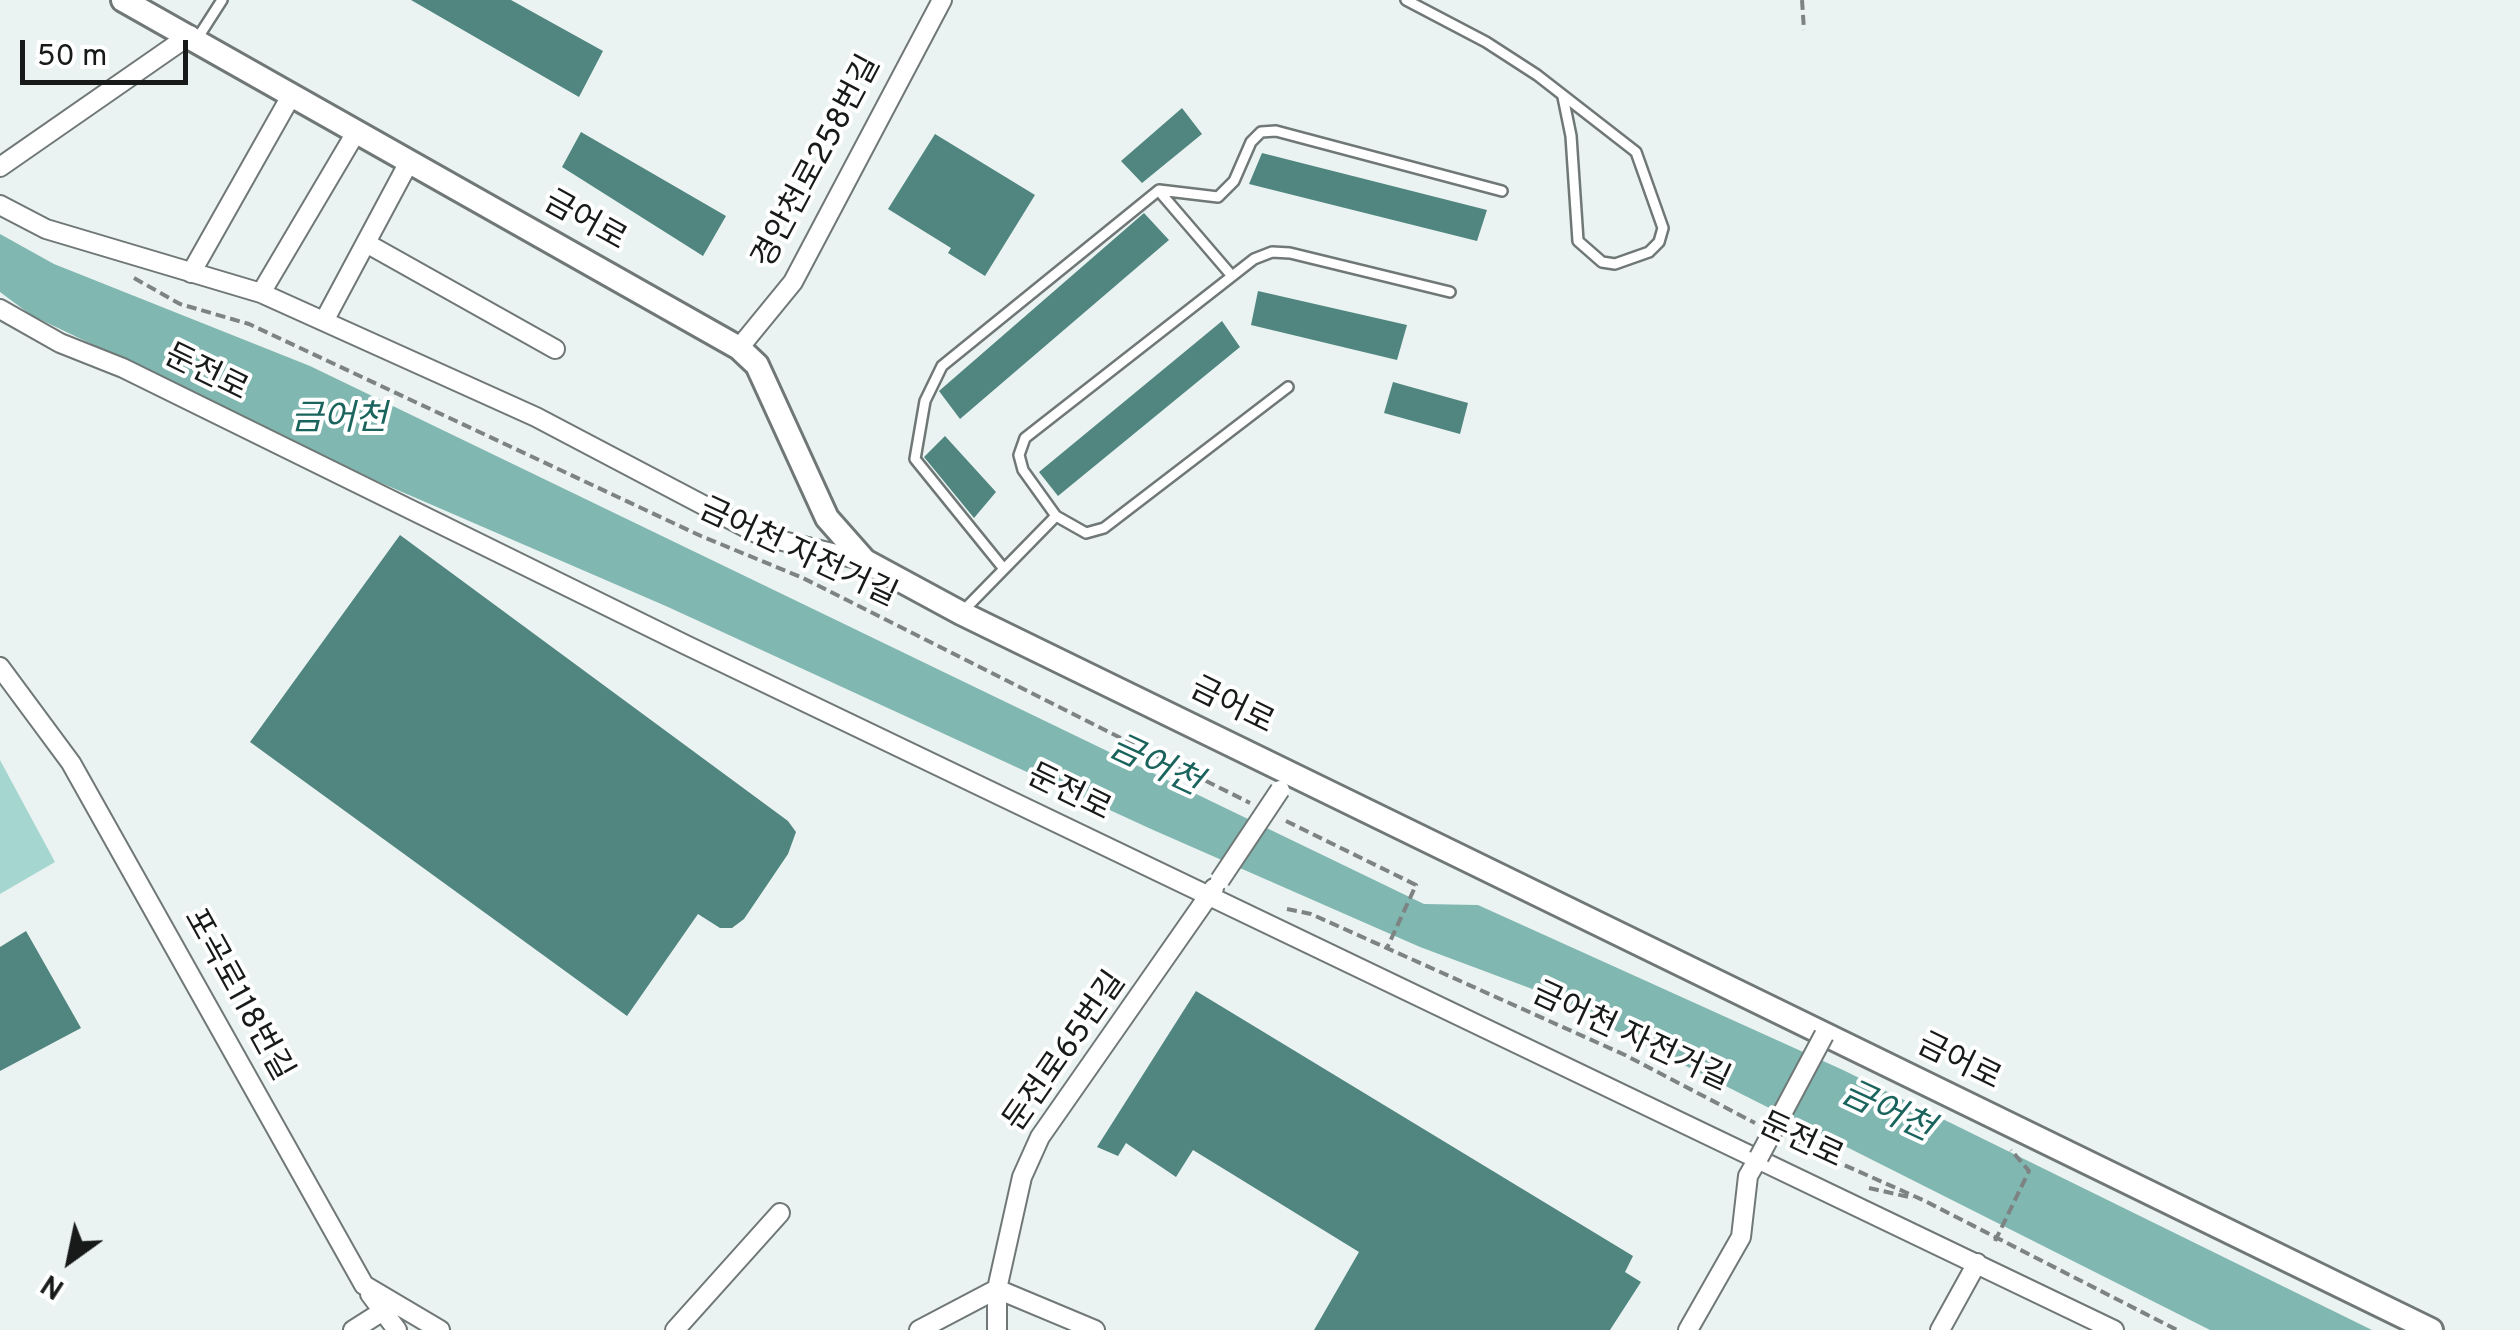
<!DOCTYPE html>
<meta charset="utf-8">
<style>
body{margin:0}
#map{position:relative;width:2520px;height:1330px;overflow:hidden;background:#eaf3f2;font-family:Overpass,sans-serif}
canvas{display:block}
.north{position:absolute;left:20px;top:1210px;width:100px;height:100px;-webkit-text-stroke:8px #fff;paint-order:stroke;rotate:213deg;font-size:28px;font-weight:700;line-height:40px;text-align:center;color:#171a19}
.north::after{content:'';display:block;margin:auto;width:35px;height:45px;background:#171a19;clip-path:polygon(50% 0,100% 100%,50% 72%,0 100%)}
.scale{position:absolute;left:20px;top:40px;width:168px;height:45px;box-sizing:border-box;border:5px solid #171a19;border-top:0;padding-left:12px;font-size:30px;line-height:35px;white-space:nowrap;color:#171a19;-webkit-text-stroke:8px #fff;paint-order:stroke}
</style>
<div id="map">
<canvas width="2520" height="1330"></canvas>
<div class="north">N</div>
<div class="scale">50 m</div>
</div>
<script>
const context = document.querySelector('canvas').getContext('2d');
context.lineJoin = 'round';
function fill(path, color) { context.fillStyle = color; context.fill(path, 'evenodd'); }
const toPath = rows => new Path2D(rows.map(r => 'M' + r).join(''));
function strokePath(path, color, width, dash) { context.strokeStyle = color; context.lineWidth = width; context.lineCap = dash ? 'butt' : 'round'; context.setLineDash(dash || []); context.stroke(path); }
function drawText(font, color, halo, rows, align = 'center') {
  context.font = font + ' Overpass,"Noto Sans KR",sans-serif'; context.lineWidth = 8; context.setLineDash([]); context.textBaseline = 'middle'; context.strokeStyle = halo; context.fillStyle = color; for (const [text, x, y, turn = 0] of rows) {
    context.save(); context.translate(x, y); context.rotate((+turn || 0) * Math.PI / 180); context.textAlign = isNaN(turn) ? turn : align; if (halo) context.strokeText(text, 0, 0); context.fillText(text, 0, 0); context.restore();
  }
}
fill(toPath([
 [0,760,55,862,0,894]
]), '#a6d6d0');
fill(toPath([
 [0,234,54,264,310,366,1424,904,1478,905,1843,1070,2372,1330,2210,1330,1535,990,1420,947,1151,829,668,607,379,482,31,315,0,292]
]), '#80b7b0');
fill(toPath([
 [411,0,511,0,603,51,579,97],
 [1182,108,1202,134,1142,183,1121,161],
 [581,132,726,216,703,256,562,167],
 [935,134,1035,195,985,276,948,253,951,248,888,209],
 [1262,153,1487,210,1477,241,1249,184],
 [1144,213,1169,240,960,419,939,391],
 [1258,291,1407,325,1397,360,1251,325],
 [1222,321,1240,347,1058,496,1039,472],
 [1393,382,1468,403,1460,434,1384,413],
 [945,436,996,492,974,518,924,457],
 [400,535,788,821,796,832,788,854,744,919,732,928,720,928,698,914,627,1016,250,742],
 [26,931,81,1028,0,1071,0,947],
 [1196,991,1633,1256,1625,1272,1641,1282,1610,1330,1314,1330,1359,1252,1193,1150,1176,1177,1126,1143,1118,1156,1097,1147]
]), '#50867f');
const service = toPath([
 [1406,0,1486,42,1537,75,1636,152,1663,228,1659,242,1649,252,1615,264,1602,262,1578,241,1571,136,1563,97],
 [197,39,222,0],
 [1159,191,1232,276],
 [1056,516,1023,470,1019,455,1025,438,1254,259,1272,252,1290,253,1450,292],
 [1004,569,915,459,925,401,942,366,1159,190,1218,197,1234,181,1251,142,1261,132,1276,131,1502,191],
 [963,611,1056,516,1086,533,1104,528,1288,387]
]);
const minor = toPath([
 [0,167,190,35],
 [0,205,46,229,261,293,536,417,762,536,865,561],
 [366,243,555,349],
 [191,273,291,96],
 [261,293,355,134],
 [0,309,60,343,123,368,686,645,2114,1330],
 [324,321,409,162],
 [739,348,793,282,942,0],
 [0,667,71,763,364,1285,440,1330],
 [370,1294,397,1330],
 [353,1330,383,1311],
 [675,1330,780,1213],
 [919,1330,997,1289,1022,1177,1040,1137,1214,888],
 [997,1330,997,1289,1095,1330],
 [1688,1330,1741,1237,1748,1176,1759,1157],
 [1940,1330,1977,1263]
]);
const tertiary = toPath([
 [123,0,739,348,757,365,827,518,865,561,961,613,2431,1330]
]);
strokePath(service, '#707877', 14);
strokePath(minor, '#707877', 22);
strokePath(tertiary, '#707877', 28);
strokePath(toPath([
 [1802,0,1804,30],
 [134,278,180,304,249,324,701,536,803,578,1250,803],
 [1286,821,1416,885,1387,948],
 [1287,909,1311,914,1625,1055,1755,1123],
 [1790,1141,1923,1200,2177,1330],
 [1869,1188,1913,1198],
 [1995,1241,2029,1171,2011,1150]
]), '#7d8382', 4, [10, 5]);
strokePath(service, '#fff', 9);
strokePath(minor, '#fff', 18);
strokePath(tertiary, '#fff', 22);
const minorBridge = toPath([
 [1220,880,1280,790],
 [1759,1157,1824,1035]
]);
strokePath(minorBridge, '#707877', 22, []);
strokePath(minorBridge, '#fff', 18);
drawText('32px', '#171a19', '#fff', [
 ["경안천로258번길",819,163,-62],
 ["금어로",584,223,29],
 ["둔전로",205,375,26],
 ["금어천 자전거길",797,555,25],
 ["금어로",1231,708,26],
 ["둔전로",1068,795,26],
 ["포곡로118번길",236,996,61],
 ["금어천 자전거길",1630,1039,25],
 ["둔전로65번길",1067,1053,-55],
 ["금어로",1958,1064,26],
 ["둔전로",1800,1143,25]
]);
drawText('italic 35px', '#1a645d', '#fff', [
 ["금어천",339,422],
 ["금어천",1154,768,25],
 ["금어천",1886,1114,25]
]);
</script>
